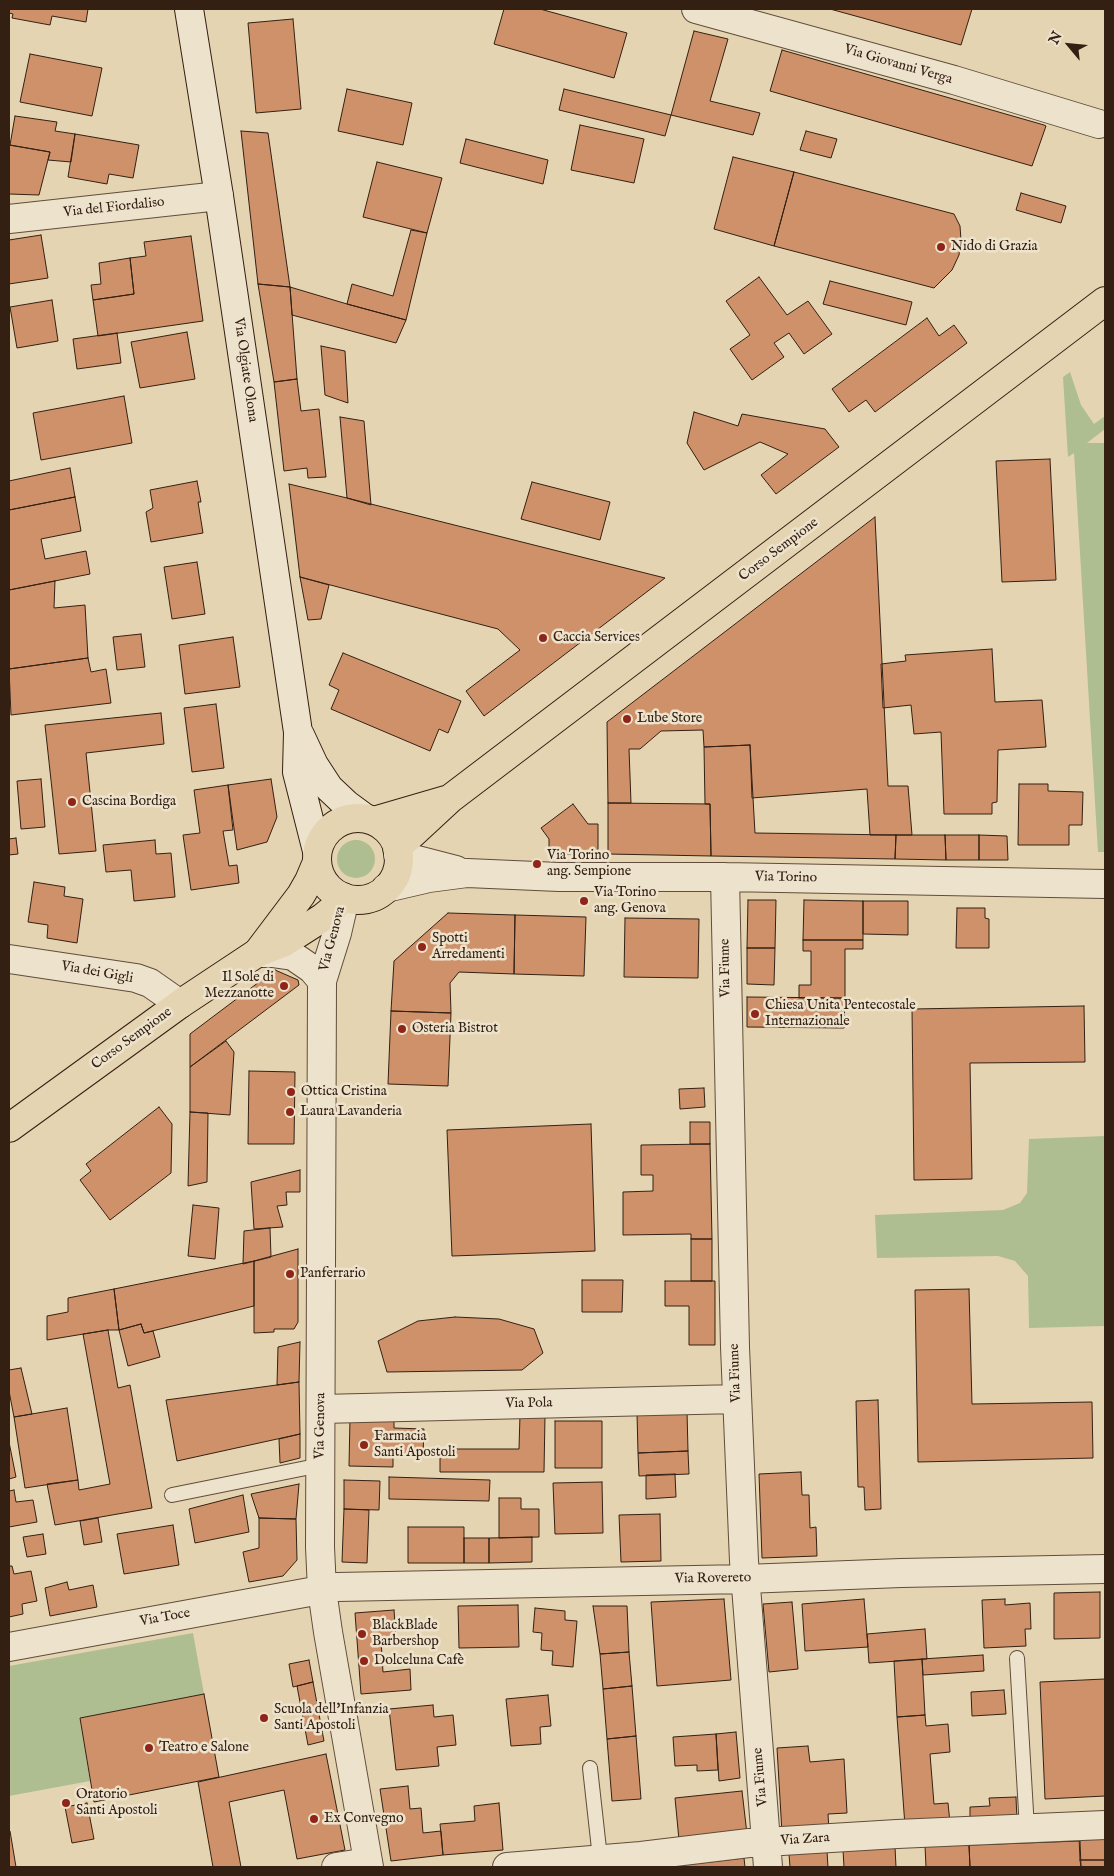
<!DOCTYPE html>
<meta charset="utf-8">
<style>
body{margin:0}
#map{position:relative;width:1114px;height:1876px;overflow:hidden;background:#e4d4b2;font-family:"IM FELL English",serif}
canvas{display:block}
.frame{position:absolute;inset:0;border:10px solid #342013;pointer-events:none}
.north{position:absolute;left:1044px;top:20px;width:50px;height:50px;-webkit-text-stroke:4px #ede3cd;paint-order:stroke;rotate:298deg;font-size:14px;font-weight:700;line-height:20px;text-align:center;color:#342013}
.north::after{content:'';display:block;margin:auto;width:18px;height:22px;background:#342013;clip-path:polygon(50% 0,100% 100%,50% 72%,0 100%)}
</style>
<div id="map">
<canvas width="1114" height="1876"></canvas>
<div class="frame"></div>
<div class="north">N</div>
</div>
<script>
const context = document.querySelector('canvas').getContext('2d');
context.lineJoin = 'round';
function fill(path, color) { context.fillStyle = color; context.fill(path, 'evenodd'); }
const toPath = rows => new Path2D(rows.map(r => 'M' + r).join(''));
function strokePath(path, color, width, dash) { context.strokeStyle = color; context.lineWidth = width; context.lineCap = dash ? 'butt' : 'round'; context.setLineDash(dash || []); context.stroke(path); }
function drawText(font, color, halo, rows, align = 'center') {
  context.font = font + ' "IM FELL English",serif'; context.lineWidth = 5; context.setLineDash([]); context.textBaseline = 'middle'; context.strokeStyle = halo; context.fillStyle = color; for (const [text, x, y, turn = 0] of rows) {
    context.save(); context.translate(x, y); context.rotate((+turn || 0) * Math.PI / 180); context.textAlign = isNaN(turn) ? turn : align; if (halo) context.strokeText(text, 0, 0); context.fillText(text, 0, 0); context.restore();
  }
}
fill(toPath([
 [1070,372,1081,405,1094,424,1105,416,1105,429,1087,443,1105,443,1105,852,1098,852,1074,453,1068,457,1063,377],
 '337 859a19 19 0 1 1 38 0a19 19 0 1 1-38 0Z',
 [1105,1136,1105,1326,1029,1328,1028,1276,1015,1261,998,1256,877,1258,875,1215,1003,1210,1020,1203,1027,1193,1029,1139],
 [193,1633,204,1694,80,1718,90,1781,9,1796,9,1666]
]), '#afbe90');
const building = toPath([
 [9,9,88,9,86,22,52,16,50,25,12,18,13,14,9,13,9,9],
 [504,9,540,9,627,33,614,78,494,44,504,9],
 [830,9,972,9,961,45,830,9],
 [293,19,301,109,256,113,248,23,293,19],
 [694,31,728,39,710,101,760,113,753,135,671,115,694,31],
 [782,50,1044,125,1046,126,1032,166,770,91,782,50],
 [30,54,102,68,92,116,20,102,30,54],
 [347,89,412,103,403,145,338,131,347,89],
 [564,89,671,115,665,136,559,110,564,89],
 [15,116,57,122,55,131,75,134,71,162,48,160,50,152,10,145,15,116],
 [580,125,644,139,634,183,571,170,580,125],
 [241,131,268,133,290,287,258,284,241,131],
 [806,131,837,139,831,158,800,150,806,131],
 [75,134,139,145,133,178,109,174,107,184,68,177,75,134],
 [466,139,548,160,543,184,460,163,466,139],
 [9,145,50,152,39,195,9,194,9,145],
 [733,157,794,172,774,246,714,229,733,157],
 [377,162,442,178,427,233,363,217,377,162],
 [794,172,954,214,960,226,961,240,959,255,952,270,934,288,774,246,794,172],
 [1021,193,1066,206,1061,223,1016,210,1021,193],
 [411,230,427,233,406,320,347,304,352,284,393,296,411,230],
 [41,235,48,278,9,284,9,240,41,235],
 [191,236,203,321,98,336,93,300,134,294,130,258,146,256,144,242,191,236],
 [130,258,134,294,93,300,91,285,101,284,99,263,130,258],
 [759,277,787,315,808,301,832,334,804,354,789,333,774,343,784,357,752,380,730,349,750,335,726,301,759,277],
 [830,281,912,302,906,325,823,304,830,281],
 [258,284,290,287,297,379,274,382,258,284],
 [290,287,347,304,406,320,396,343,292,315,290,287],
 [52,300,58,341,17,348,10,307,52,300],
 [927,318,939,336,954,325,967,343,875,412,866,400,849,412,832,389,927,318],
 [187,332,195,379,140,388,131,342,187,332],
 [117,333,121,363,77,369,73,339,117,333],
 [321,346,345,351,348,403,325,395,321,346],
 [297,379,301,411,319,409,326,477,308,478,307,468,284,471,274,382,297,379],
 [124,396,132,443,41,460,33,413,124,396],
 [694,412,738,426,742,414,825,429,839,447,776,494,761,475,788,454,760,442,704,470,687,443,694,412],
 [340,417,364,421,371,505,347,498,340,417],
 [1050,459,1056,580,1002,582,996,461,1050,459],
 [70,468,75,497,9,510,9,481,70,468],
 [197,481,201,502,198,502,203,533,151,542,146,512,153,508,150,490,197,481],
 [532,482,610,502,600,540,521,519,532,482],
 [289,484,347,498,665,578,484,716,466,691,520,650,498,629,300,577,289,484],
 [75,497,81,531,41,539,45,559,86,551,90,574,9,590,9,510,75,497],
 [875,517,888,786,908,786,912,835,870,835,867,789,752,798,750,745,704,747,703,730,661,731,640,749,629,749,631,803,608,803,607,722,875,517],
 [197,562,205,614,172,619,164,567,197,562],
 [300,577,329,585,321,619,308,620,300,577],
 [55,581,54,608,85,605,88,658,9,669,9,590,55,581],
 [141,634,145,667,117,670,113,637,141,634],
 [233,637,240,687,185,694,179,645,233,637],
 [992,649,995,702,1042,700,1046,747,998,750,997,802,992,803,992,814,944,814,941,732,914,734,911,705,883,708,881,664,906,661,905,655,992,649],
 [343,653,461,701,448,733,439,729,430,751,331,709,339,690,329,685,343,653],
 [88,658,91,672,106,669,111,703,11,715,9,669,88,658],
 [216,704,224,768,192,772,184,708,216,704],
 [161,713,164,744,86,753,96,851,59,854,45,725,161,713],
 [750,745,755,833,896,835,895,859,711,856,710,804,705,804,704,747,750,745],
 [41,779,45,827,21,829,17,781,41,779],
 [271,779,277,817,267,842,237,850,228,785,271,779],
 [1019,784,1048,784,1048,791,1083,792,1082,825,1069,825,1069,845,1018,845,1019,784],
 [228,785,233,830,223,831,229,866,237,865,239,883,191,890,183,835,200,833,194,790,228,785],
 [608,803,710,804,711,856,608,854,608,803],
 [573,804,588,824,598,824,598,854,549,854,549,839,541,828,573,804],
 [896,835,945,835,946,860,895,859,896,835],
 [945,835,979,835,979,860,946,860,945,835],
 [979,835,1007,836,1008,860,979,860,979,835],
 [16,838,18,854,9,855,9,839,16,838],
 [155,840,156,854,171,853,175,897,134,901,131,870,106,872,103,845,155,840],
 [34,882,65,887,64,896,83,899,77,943,47,938,48,925,28,922,34,882],
 [748,900,776,900,775,948,747,948,748,900],
 [804,900,863,901,863,940,803,940,804,900],
 [863,901,908,901,908,935,863,934,863,901],
 [957,908,985,908,985,918,989,919,989,948,956,948,957,908],
 [448,913,515,915,514,974,459,972,450,983,451,1013,391,1011,394,961,448,913],
 [515,915,586,917,584,976,514,974,515,915],
 [625,918,699,919,698,978,624,977,625,918],
 [803,940,863,940,863,949,845,949,845,998,799,998,799,985,811,985,811,951,803,951,803,940],
 [747,948,775,948,774,985,747,984,747,948],
 [275,970,298,980,299,985,190,1067,190,1034,275,970],
 [747,997,845,998,844,1028,747,1027,747,997],
 [1084,1006,1085,1062,970,1063,972,1179,914,1180,912,1009,1084,1006],
 [391,1011,451,1013,448,1086,388,1084,391,1011],
 [226,1041,234,1052,230,1115,190,1112,190,1067,226,1041],
 [249,1071,295,1072,294,1144,248,1144,249,1071],
 [704,1088,705,1107,680,1109,679,1089,704,1088],
 [159,1107,172,1124,171,1173,110,1220,80,1180,91,1171,86,1164,159,1107],
 [190,1112,208,1113,207,1182,188,1186,190,1112],
 [690,1122,710,1122,710,1144,690,1144,690,1122],
 [591,1124,595,1251,452,1256,447,1130,591,1124],
 [710,1144,712,1239,691,1239,691,1234,623,1235,623,1192,653,1191,653,1175,641,1175,641,1145,710,1144],
 [300,1170,300,1192,286,1192,287,1205,277,1206,283,1227,254,1229,251,1182,300,1170],
 [193,1205,219,1208,215,1259,188,1256,193,1205],
 [270,1228,271,1257,243,1264,244,1231,270,1228],
 [691,1239,712,1239,712,1281,691,1281,691,1239],
 [298,1249,298,1322,294,1329,274,1329,274,1332,254,1333,254,1261,298,1249],
 [254,1261,254,1306,144,1333,141,1324,119,1330,114,1289,254,1261],
 [582,1280,623,1280,622,1312,582,1312,582,1280],
 [665,1281,715,1281,715,1345,689,1345,689,1306,665,1306,665,1281],
 [114,1289,119,1330,108,1330,47,1340,47,1316,68,1312,68,1298,114,1289],
 [969,1289,972,1404,1092,1402,1093,1458,918,1462,915,1290,969,1289],
 [455,1317,499,1319,534,1329,543,1353,522,1370,387,1372,378,1341,418,1321,455,1317],
 [141,1324,144,1333,153,1331,160,1357,128,1366,119,1330,141,1324],
 [108,1330,118,1388,130,1385,152,1508,55,1525,47,1484,78,1480,79,1490,110,1484,83,1334,108,1330],
 [300,1342,299,1382,277,1385,278,1347,300,1342],
 [21,1368,32,1414,14,1417,9,1391,9,1370,21,1368],
 [299,1382,300,1434,177,1461,166,1400,299,1382],
 [878,1400,881,1509,865,1510,864,1487,858,1487,856,1401,878,1400],
 [67,1408,78,1480,25,1488,14,1417,67,1408],
 [687,1411,688,1451,638,1453,637,1413,687,1411],
 [520,1415,545,1415,544,1472,440,1472,440,1449,519,1449,520,1415],
 [350,1418,394,1419,394,1428,424,1429,423,1455,393,1454,393,1467,349,1466,350,1418],
 [555,1421,602,1421,602,1468,555,1468,555,1421],
 [300,1434,300,1458,280,1463,279,1439,300,1434],
 [9,1442,16,1477,9,1479,9,1442],
 [688,1451,689,1474,639,1476,638,1453,688,1451],
 [801,1472,802,1495,809,1495,810,1528,816,1527,817,1556,762,1558,759,1474,801,1472],
 [675,1474,676,1497,646,1499,646,1475,675,1474],
 [389,1477,490,1480,489,1501,389,1499,389,1477],
 [344,1480,380,1481,379,1510,344,1509,344,1480],
 [602,1482,603,1533,555,1534,553,1483,602,1482],
 [299,1484,296,1519,259,1518,251,1494,299,1484],
 [14,1490,16,1502,33,1500,37,1522,9,1527,9,1491,14,1490],
 [243,1495,249,1532,195,1543,189,1509,243,1495],
 [499,1498,521,1498,521,1509,539,1509,539,1537,499,1538,499,1498],
 [344,1509,369,1510,367,1563,342,1562,344,1509],
 [660,1514,661,1561,621,1562,619,1515,660,1514],
 [98,1518,102,1542,84,1545,80,1521,98,1518],
 [259,1518,296,1519,297,1560,283,1576,249,1582,243,1552,259,1548,259,1518],
 [173,1525,179,1565,124,1574,117,1534,173,1525],
 [408,1527,464,1527,464,1563,408,1563,408,1527],
 [43,1534,46,1554,27,1557,23,1537,43,1534],
 [532,1537,532,1562,489,1563,489,1538,532,1537],
 [464,1538,489,1538,489,1563,464,1563,464,1538],
 [9,1566,12,1566,14,1574,31,1571,37,1601,22,1604,23,1614,9,1617,9,1566],
 [67,1582,69,1590,93,1585,97,1607,50,1616,45,1588,67,1582],
 [1100,1592,1100,1638,1054,1639,1054,1593,1100,1592],
 [724,1599,731,1680,657,1686,651,1602,724,1599],
 [864,1599,868,1647,805,1651,802,1604,864,1599],
 [1005,1599,1005,1605,1030,1603,1031,1629,1025,1629,1026,1646,984,1648,982,1600,1005,1599],
 [792,1602,798,1669,769,1672,763,1604,792,1602],
 [518,1605,519,1647,459,1648,458,1606,518,1605],
 [593,1606,627,1606,629,1652,600,1654,593,1606],
 [535,1608,565,1611,565,1620,577,1621,573,1667,552,1665,553,1651,541,1650,542,1633,533,1632,535,1608],
 [394,1610,396,1639,381,1640,383,1672,410,1669,411,1690,361,1694,355,1613,394,1610],
 [925,1629,927,1659,869,1663,867,1634,925,1629],
 [629,1652,632,1686,603,1689,600,1654,629,1652],
 [983,1655,984,1671,923,1675,922,1659,983,1655],
 [922,1659,925,1715,897,1717,894,1661,922,1659],
 [309,1660,313,1682,293,1687,289,1664,309,1660],
 [1105,1679,1105,1796,1045,1799,1040,1682,1105,1679],
 [313,1682,324,1741,308,1745,297,1686,313,1682],
 [632,1686,636,1736,607,1739,603,1689,632,1686],
 [1004,1690,1006,1714,972,1716,971,1692,1004,1690],
 [204,1694,219,1777,94,1802,80,1718,204,1694],
 [548,1695,551,1726,540,1727,541,1744,511,1746,506,1699,548,1695],
 [433,1705,434,1717,453,1715,456,1745,437,1747,439,1766,396,1770,389,1709,433,1705],
 [925,1715,926,1726,948,1724,950,1752,930,1754,934,1804,948,1803,950,1823,905,1826,897,1717,925,1715],
 [736,1732,740,1778,719,1781,716,1734,736,1732],
 [716,1734,718,1770,697,1771,697,1765,675,1766,673,1737,716,1734],
 [636,1736,641,1799,612,1801,607,1739,636,1736],
 [808,1746,810,1762,844,1759,847,1813,828,1814,829,1830,782,1833,777,1748,808,1746],
 [326,1754,345,1850,297,1859,284,1790,229,1802,241,1867,213,1867,198,1782,326,1754],
 [408,1786,410,1809,421,1808,423,1833,441,1831,443,1855,391,1861,380,1789,408,1786],
 [742,1791,747,1834,679,1840,675,1798,742,1791],
 [1016,1797,1017,1820,970,1822,970,1807,990,1806,989,1798,1016,1797],
 [87,1803,94,1839,72,1843,65,1807,87,1803],
 [499,1803,503,1850,443,1855,440,1824,475,1821,474,1806,499,1803],
 [9,1831,10,1831,16,1867,9,1867,9,1831],
 [1105,1835,1105,1860,1080,1860,1079,1836,1105,1835],
 [1080,1841,1081,1867,970,1867,969,1845,1080,1841],
 [969,1845,970,1867,926,1867,925,1846,969,1845],
 [895,1847,896,1867,844,1867,843,1850,895,1847],
 [827,1851,828,1867,790,1867,789,1854,827,1851],
 [744,1858,745,1867,666,1867,744,1858],
 [1080,1860,1105,1860,1105,1867,1081,1867,1080,1860]
]);
fill(building, '#ce9169');
strokePath(building, '#342013', 1);
const lane = toPath([
 [172,1495,321,1465],
 [1017,1658,1027,1829],
 [590,1768,600,1858]
]);
const street = toPath([
 [696,9,954,80,1099,124],
 [9,219,219,196],
 [398,855,456,870],
 [725,877,735,1347,744,1561,768,1867],
 [386,888,429,878,467,873,559,877,725,877,1105,884],
 [343,897,343,907,337,933,322,981,320,1547,322,1590,328,1632,369,1867],
 [257,953,272,953,293,956,312,969,322,981],
 [9,959,136,978,150,983,180,1004],
 [321,1409,737,1399],
 [9,1647,337,1587,745,1579,901,1573,1105,1569],
 [336,1867,368,1862],
 [507,1867,641,1856,749,1843,897,1834,1105,1825]
]);
const secondary = toPath([
 [189,9,219,196,298,732,297,772,317,851],
 [300,735,314,765,329,788,346,804,365,818]
]);
const primary = toPath([
 '317 859a41 41 0 1 1 82 0a41 41 0 1 1-82 0Z',
 [374,821,446,800],
 [397,848,451,798,1105,301],
 [258,952,301,895,309,881,317,862],
 [9,1128,180,1004,257,953,283,943,322,918,333,909,340,896]
]);
strokePath(lane, '#604d3b', 16);
strokePath(street, '#604d3b', 30);
strokePath(secondary, '#342013', 30);
strokePath(primary, '#342013', 30);
strokePath(lane, '#ede3cd', 14);
strokePath(street, '#ede3cd', 28);
strokePath(secondary, '#ede3cd', 28);
strokePath(primary, '#e4d4b2', 28);
for (const [x, y, r, color] of [
 [941,247,5,"#8f2418"],
 [543,638,5,"#8f2418"],
 [627,719,5,"#8f2418"],
 [72,802,5,"#8f2418"],
 [537,864,5,"#8f2418"],
 [584,901,5,"#8f2418"],
 [422,947,5,"#8f2418"],
 [284,986,5,"#8f2418"],
 [755,1014,5,"#8f2418"],
 [402,1029,5,"#8f2418"],
 [291,1092,5,"#8f2418"],
 [290,1112,5,"#8f2418"],
 [290,1274,5,"#8f2418"],
 [364,1445,5,"#8f2418"],
 [362,1634,5,"#8f2418"],
 [364,1661,5,"#8f2418"],
 [264,1718,5,"#8f2418"],
 [149,1748,5,"#8f2418"],
 [66,1803,5,"#8f2418"],
 [314,1819,5,"#8f2418"]
]) { const dot = new Path2D(); dot.arc(x, y, r, 0, 2 * Math.PI); context.fillStyle = color; context.fill(dot); strokePath(dot, '#ede3cd', 2); }
drawText('14px', '#342013', '#ede3cd', [
 ["Via Giovanni Verga",898,65,16],
 ["Via del Fiordaliso",114,208,-6],
 ["Via Olgiate Olona",245,370,82],
 ["Corso Sempione",779,550,-37],
 ["Via Torino",786,878,1],
 ["Via Genova",333,939,-75],
 ["Via Fiume",726,968,-91],
 ["Via dei Gigli",97,973,10],
 ["Corso Sempione",132,1039,-36],
 ["Via Fiume",736,1373,-92],
 ["Via Pola",529,1404,-1],
 ["Via Genova",321,1426,-89],
 ["Via Rovereto",713,1579,-1],
 ["Via Toce",165,1618,-10],
 ["Via Fiume",761,1777,-95],
 ["Via Zara",805,1840,-4]
]);
drawText('14px', '#342013', '#ede3cd', [
 ["Nido di Grazia",951,247],
 ["Caccia Services",553,638],
 ["Lube Store",637,719],
 ["Cascina Bordiga",82,802],
 ["Via Torino",547,856],
 ["ang. Sempione",547,872],
 ["Via Torino",594,893],
 ["ang. Genova",594,909],
 ["Spotti",432,939],
 ["Arredamenti",432,955],
 ["Il Sole di",274,978,"right"],
 ["Mezzanotte",274,994,"right"],
 ["Chiesa Unita Pentecostale",765,1006],
 ["Internazionale",765,1022],
 ["Osteria Bistrot",412,1029],
 ["Ottica Cristina",301,1092],
 ["Laura Lavanderia",300,1112],
 ["Panferrario",300,1274],
 ["Farmacia",374,1437],
 ["Santi Apostoli",374,1453],
 ["BlackBlade",372,1626],
 ["Barbershop",372,1642],
 ["Dolceluna Cafè",374,1661],
 ["Scuola dell'Infanzia",274,1710],
 ["Santi Apostoli",274,1726],
 ["Teatro e Salone",159,1748],
 ["Oratorio",76,1795],
 ["Santi Apostoli",76,1811],
 ["Ex Convegno",324,1819]
], 'left');
</script>
